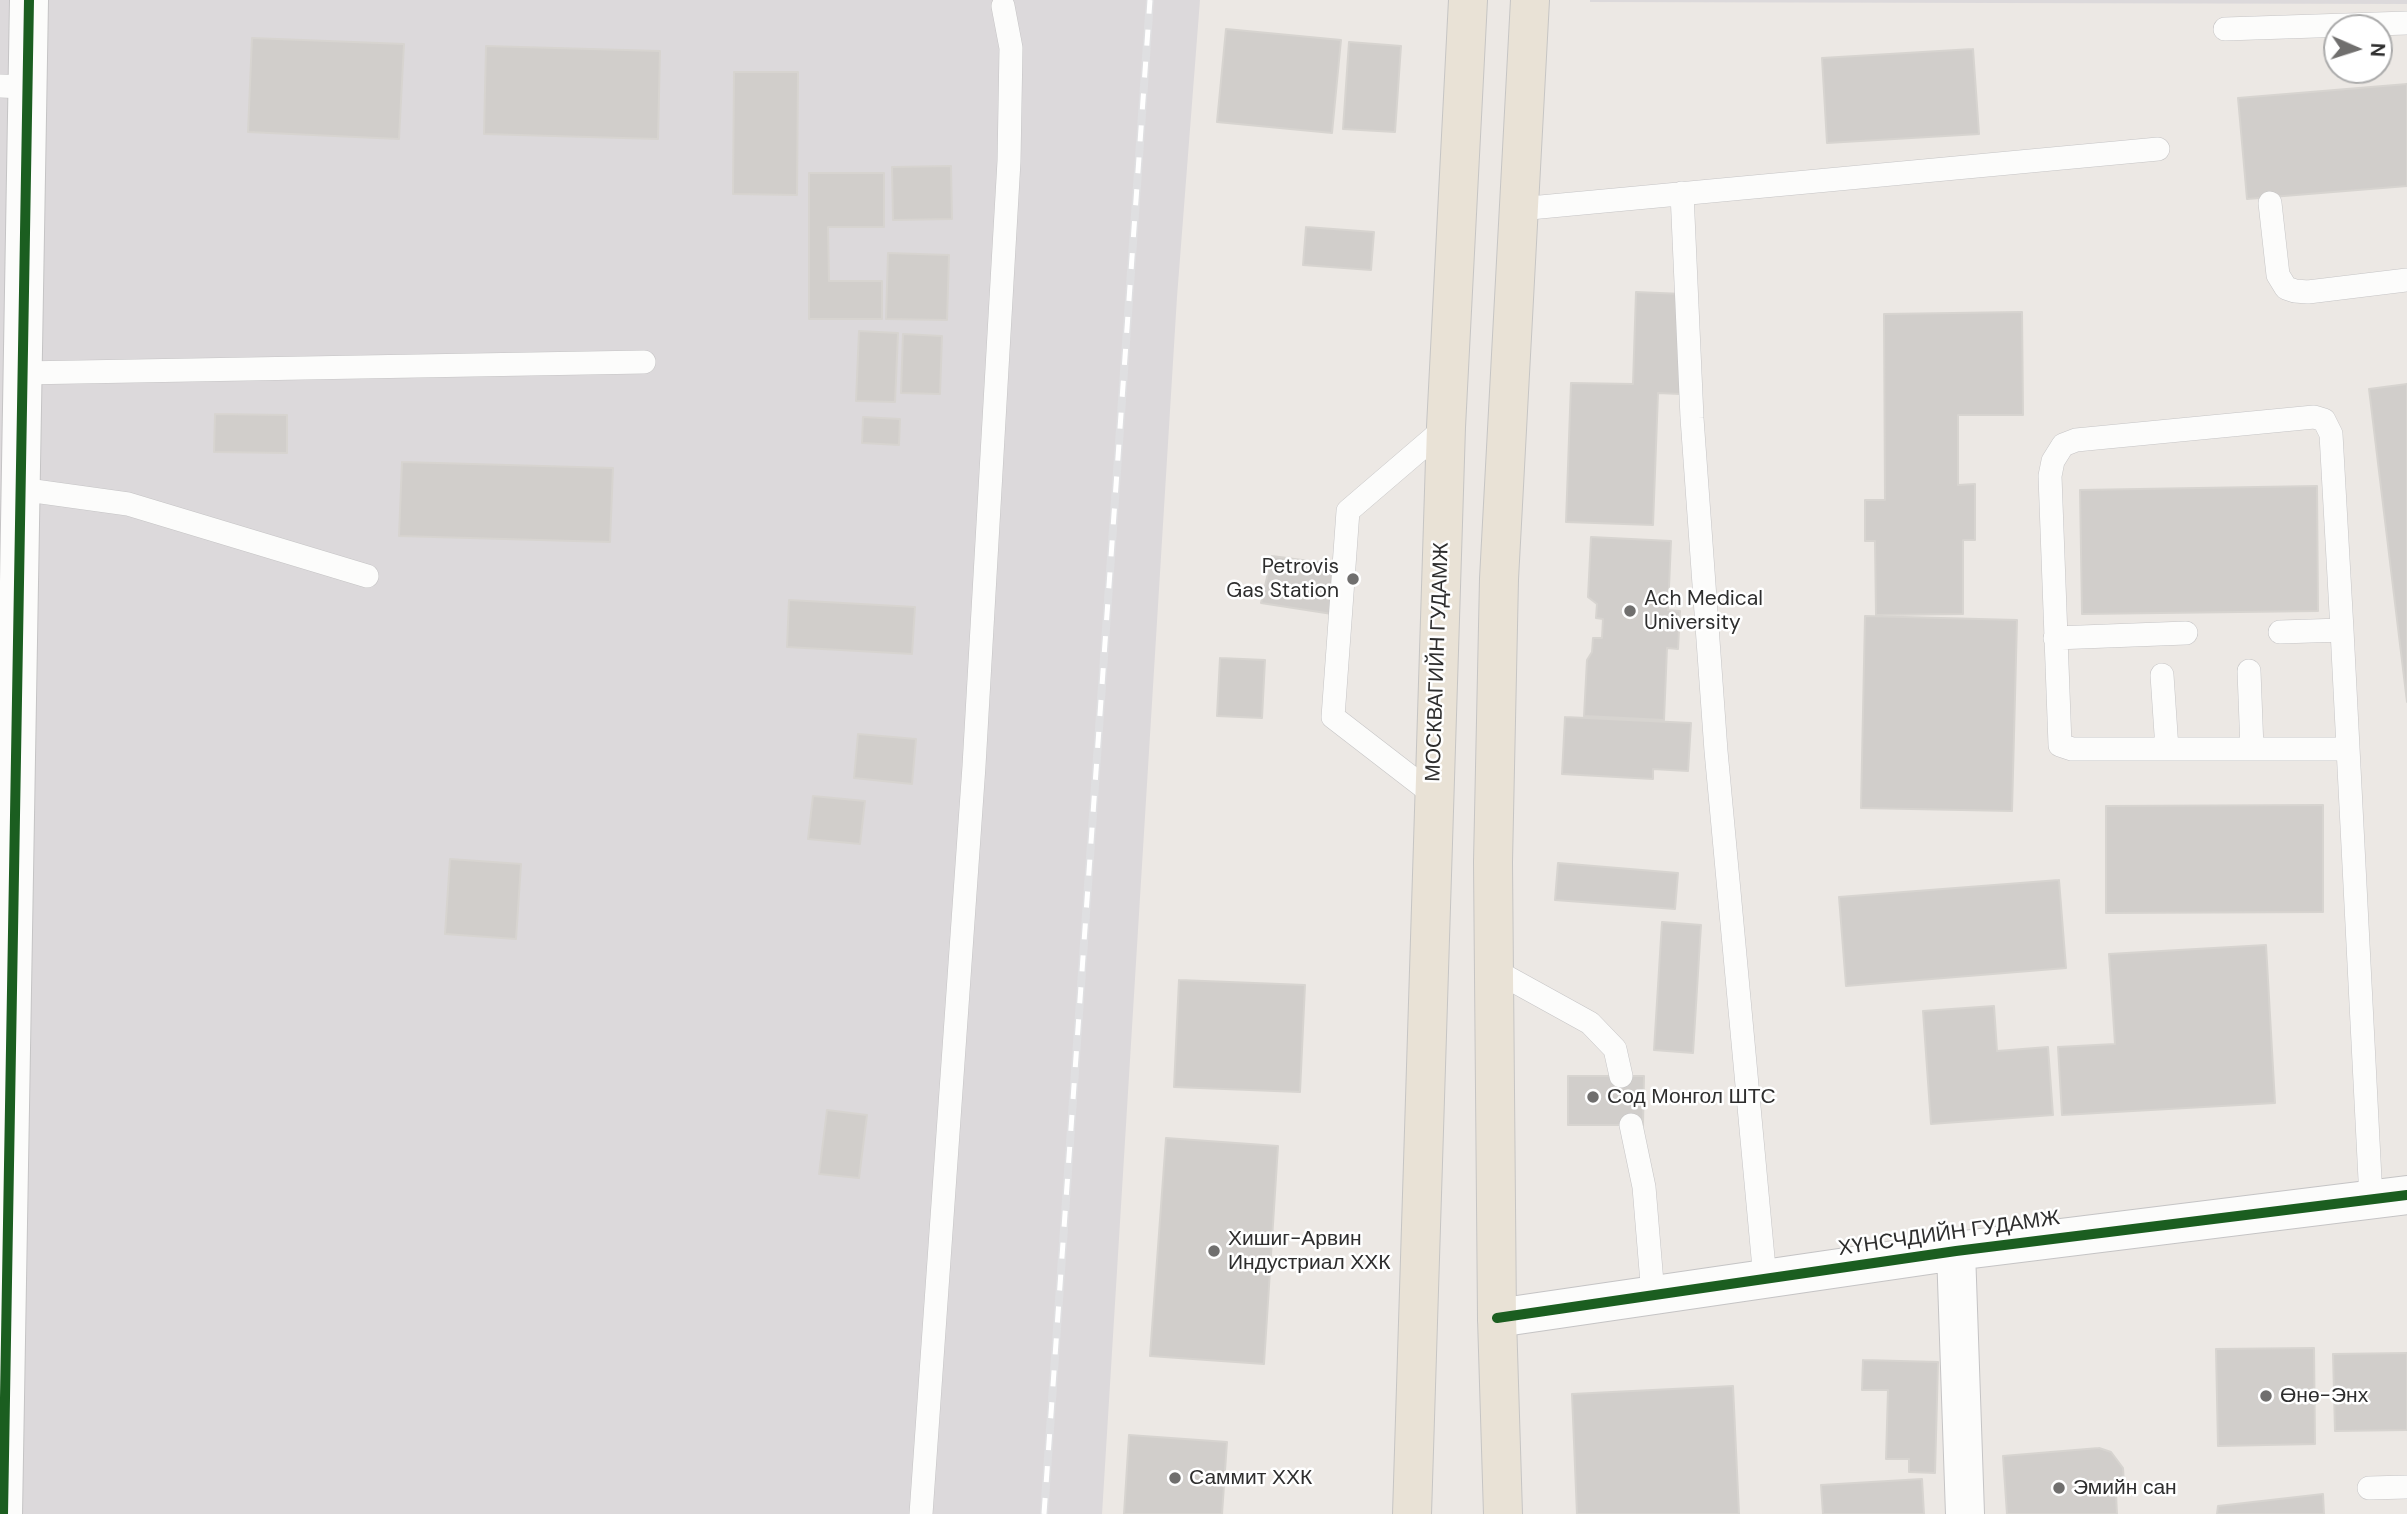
<!DOCTYPE html>
<meta charset="utf-8">
<style>
body{margin:0}
#map{position:relative;width:2407px;height:1514px;overflow:hidden;background:#ece8e4;font-family:"DM Sans",sans-serif}
canvas{display:block}
.north{position:absolute;left:2323px;top:14px;width:70px;height:70px;box-sizing:border-box;background:#fff;border:2px solid #ababab;border-radius:50%;rotate:93deg;font-size:19px;font-weight:700;line-height:28px;text-align:center;color:#2e2e2e}
.north::after{content:'';display:block;margin:auto;width:24px;height:32px;background:#706f6e;clip-path:polygon(50% 0,100% 100%,50% 72%,0 100%)}
</style>
<div id="map">
<canvas width="2407" height="1514"></canvas>
<div class="north">N</div>
</div>
<script>
const context = document.querySelector('canvas').getContext('2d');
context.lineJoin = 'round';
function fill(path, color) { context.fillStyle = color; context.fill(path, 'evenodd'); }
const toPath = rows => new Path2D(rows.map(r => 'M' + r).join(''));
function strokePath(path, color, width, dash) { context.strokeStyle = color; context.lineWidth = width; context.lineCap = dash ? 'butt' : 'round'; context.setLineDash(dash || []); context.stroke(path); }
function drawText(font, color, halo, rows, align = 'center') {
  context.font = font + ' "DM Sans",sans-serif'; context.lineWidth = 5; context.setLineDash([]); context.textBaseline = 'middle'; context.strokeStyle = halo; context.fillStyle = color; for (const [text, x, y, turn = 0] of rows) {
    context.save(); context.translate(x, y); context.rotate((+turn || 0) * Math.PI / 180); context.textAlign = isNaN(turn) ? turn : align; if (halo) context.strokeText(text, 0, 0); context.fillText(text, 0, 0); context.restore();
  }
}
fill(toPath([
 [0,0,1200,0,1177,297,1102,1514,0,1514],
 [1590,0,2407,0,2407,4,1590,2]
]), '#dcd9db');
const building = toPath([
 [1226,29,1341,40,1332,133,1217,122,1226,29],
 [252,38,404,44,399,139,248,132,252,38],
 [1349,42,1401,46,1395,132,1343,129,1349,42],
 [486,46,660,51,658,139,484,134,486,46],
 [1973,49,1979,134,1827,143,1822,58,1973,49],
 [734,72,798,72,797,195,733,194,734,72],
 [2407,84,2407,186,2247,199,2238,98,2407,84],
 [951,166,952,219,893,220,892,167,951,166],
 [809,173,884,173,884,227,828,227,829,281,882,281,882,319,809,319,809,173],
 [1306,227,1374,232,1371,270,1303,265,1306,227],
 [888,253,949,255,947,320,886,319,888,253],
 [1636,292,1683,294,1680,394,1658,393,1653,525,1566,522,1571,383,1633,384,1636,292],
 [2022,312,2023,415,1958,415,1958,485,1975,484,1975,540,1963,540,1963,614,1876,615,1875,541,1865,541,1865,500,1885,500,1884,314,2022,312],
 [859,331,898,333,895,402,856,401,859,331],
 [903,334,942,336,940,394,901,393,903,334],
 [2407,384,2407,702,2369,389,2407,384],
 [215,414,287,415,287,453,214,452,215,414],
 [863,417,900,419,899,445,862,443,863,417],
 [402,462,613,468,610,542,399,536,402,462],
 [2317,486,2318,611,2082,614,2080,490,2317,486],
 [1591,537,1671,541,1668,610,1680,611,1678,649,1667,648,1664,720,1584,716,1587,660,1592,652,1593,638,1602,638,1603,619,1596,618,1597,604,1588,597,1591,537],
 [1272,556,1332,564,1332,614,1261,603,1272,556],
 [789,600,915,607,912,654,787,647,789,600],
 [1865,616,2017,620,2012,811,1861,808,1865,616],
 [1220,658,1265,660,1262,718,1217,716,1220,658],
 [1565,717,1691,723,1688,771,1653,769,1653,779,1562,774,1565,717],
 [858,734,916,739,912,784,854,778,858,734],
 [813,796,865,801,860,844,808,839,813,796],
 [2323,805,2323,912,2106,913,2106,806,2323,805],
 [450,859,521,864,516,939,445,934,450,859],
 [1558,863,1678,873,1675,909,1555,900,1558,863],
 [2059,880,2066,968,1846,986,1839,897,2059,880],
 [1662,922,1701,925,1693,1053,1654,1050,1662,922],
 [2266,945,2275,1103,2062,1115,2058,1047,2115,1044,2109,954,2266,945],
 [1179,980,1305,985,1300,1092,1174,1087,1179,980],
 [1994,1006,1997,1051,2048,1047,2053,1115,1931,1124,1923,1011,1994,1006],
 [1568,1076,1644,1076,1643,1125,1568,1125,1568,1076],
 [827,1110,867,1115,859,1178,819,1174,827,1110],
 [1166,1138,1278,1146,1264,1364,1150,1356,1166,1138],
 [2314,1348,2315,1444,2218,1446,2216,1349,2314,1348],
 [2407,1353,2407,1430,2335,1431,2333,1354,2407,1353],
 [1863,1360,1938,1362,1935,1473,1909,1472,1909,1459,1886,1459,1888,1390,1862,1390,1863,1360],
 [1733,1386,1739,1514,1577,1514,1572,1394,1733,1386],
 [1129,1435,1227,1442,1222,1514,1124,1514,1129,1435],
 [2099,1448,2111,1452,2123,1468,2124,1484,2116,1494,2117,1514,2007,1514,2003,1456,2099,1448],
 [1922,1479,1924,1514,1823,1514,1821,1485,1922,1479],
 [2323,1494,2324,1514,2217,1514,2218,1506,2323,1494]
]);
fill(building, '#d1cecb');
strokePath(building, '#d7d4d0', 2);
const service = toPath([
 [2225,29,2407,23],
 [0,86,27,87],
 [1682,193,1692,418,1716,751,1765,1279],
 [2270,203,2278,275,2286,288,2295,291,2308,292,2407,280],
 [1519,209,2158,149],
 [22,373,644,362],
 [20,489,128,504,367,576],
 [2280,632,2342,630],
 [2055,638,2186,633],
 [2249,671,2252,749],
 [2162,675,2167,749],
 [2348,749,2072,749,2060,745,2050,476,2053,461,2063,445,2076,440,2314,417,2324,420,2331,434,2342,630,2371,1199],
 [1434,795,1333,717,1348,511,1446,427],
 [1494,970,1590,1023,1615,1049,1621,1076],
 [1631,1125,1644,1187,1653,1295],
 [2369,1488,2407,1487],
 [921,1514,974,766,1009,161,1011,48,1003,6]
]);
const minor = toPath([
 [1956,1251,1965,1514],
 [1497,1318,1956,1251,2407,1195],
 [3,1514,29,0]
]);
const trunk = toPath([
 [1412,1514,1446,427,1468,0],
 [1503,1514,1497,1318,1493,862,1499,579,1530,0]
]);
strokePath(service, '#c5c4c5', 24);
strokePath(minor, '#c5c4c5', 40);
strokePath(trunk, '#c6c5c4', 40);
strokePath(service, '#fcfcfb', 23);
strokePath(minor, '#fcfcfb', 38);
strokePath(trunk, '#e9e2d6', 38);
const rail = toPath([
 [1044,1514,1150,0]
]);
strokePath(rail, '#dfdfe1', 8);
strokePath(rail, '#fff', 5, [16]);
strokePath(toPath([
 [1497,1318,1956,1251,2407,1195],
 [3,1514,29,0]
]), '#1b5e20', 10);
for (const [x, y, r, color] of [
 [1353,579,7,"#706f6e"],
 [1630,611,7,"#706f6e"],
 [1593,1097,7,"#706f6e"],
 [1214,1251,7,"#706f6e"],
 [2266,1396,7,"#706f6e"],
 [1175,1478,7,"#706f6e"],
 [2059,1488,7,"#706f6e"]
]) { const dot = new Path2D(); dot.arc(x, y, r, 0, 2 * Math.PI); context.fillStyle = color; context.fill(dot); strokePath(dot, '#fff', 2.5); }
drawText('21px', '#2e2e2e', '#fff', [
 ["Petrovis",1339,567,"right"],
 ["Gas Station",1339,591,"right"],
 ["Ach Medical",1644,599],
 ["University",1644,623],
 ["Сод Монгол ШТС",1607,1097],
 ["Хишиг-Арвин",1228,1239],
 ["Индустриал ХХК",1228,1263],
 ["Өнө-Энх",2280,1396],
 ["Саммит ХХК",1189,1478],
 ["Эмийн сан",2073,1488]
], 'left');
drawText('21px', '#2e2e2e', '#fff', [
 ["МОСКВАГИЙН ГУДАМЖ",1438,662,-88],
 ["ХҮНСЧДИЙН ГУДАМЖ",1949,1234,-8]
]);
</script>
